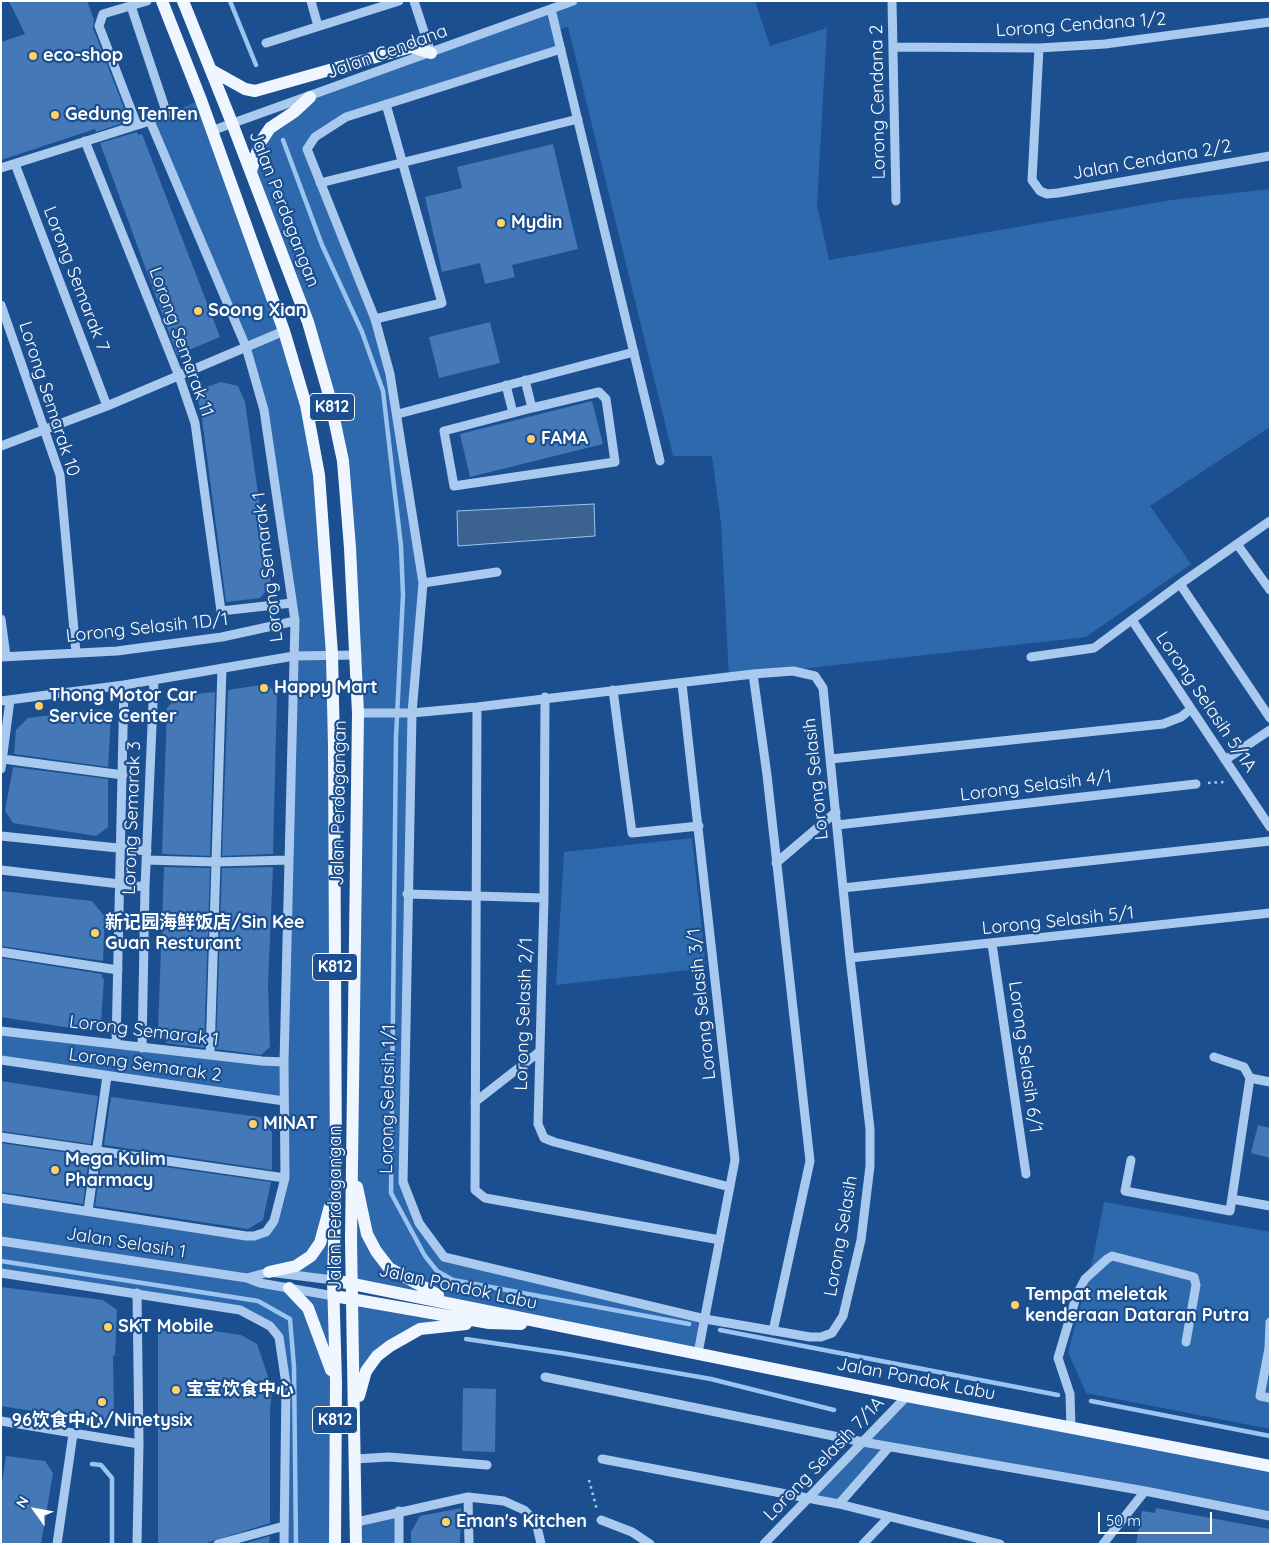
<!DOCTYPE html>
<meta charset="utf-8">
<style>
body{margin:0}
#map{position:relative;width:1271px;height:1545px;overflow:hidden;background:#1b4f8f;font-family:Quicksand,sans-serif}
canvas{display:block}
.frame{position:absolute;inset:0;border:2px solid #fff;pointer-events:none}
.north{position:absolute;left:10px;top:1485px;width:50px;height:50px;-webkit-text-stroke:4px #1b4f8f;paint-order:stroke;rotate:302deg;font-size:14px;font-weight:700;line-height:20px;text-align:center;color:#fff}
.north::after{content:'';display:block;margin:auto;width:18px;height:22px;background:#fff;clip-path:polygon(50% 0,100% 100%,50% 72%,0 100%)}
.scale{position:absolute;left:1098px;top:1512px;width:114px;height:22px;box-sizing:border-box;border:2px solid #fff;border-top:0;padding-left:6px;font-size:15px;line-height:18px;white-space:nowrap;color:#fff;-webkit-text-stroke:4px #1b4f8f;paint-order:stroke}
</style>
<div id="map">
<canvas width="1271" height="1545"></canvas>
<div class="frame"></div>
<div class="north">N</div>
<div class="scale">50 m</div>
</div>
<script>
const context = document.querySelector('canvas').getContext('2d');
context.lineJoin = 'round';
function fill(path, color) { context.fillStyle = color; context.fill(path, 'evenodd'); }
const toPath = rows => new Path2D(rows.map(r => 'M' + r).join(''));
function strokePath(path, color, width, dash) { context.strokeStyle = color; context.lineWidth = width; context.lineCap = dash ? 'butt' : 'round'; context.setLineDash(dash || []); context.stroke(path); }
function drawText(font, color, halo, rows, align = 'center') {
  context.font = font + ' Quicksand,"Noto Sans SC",sans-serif'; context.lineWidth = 4.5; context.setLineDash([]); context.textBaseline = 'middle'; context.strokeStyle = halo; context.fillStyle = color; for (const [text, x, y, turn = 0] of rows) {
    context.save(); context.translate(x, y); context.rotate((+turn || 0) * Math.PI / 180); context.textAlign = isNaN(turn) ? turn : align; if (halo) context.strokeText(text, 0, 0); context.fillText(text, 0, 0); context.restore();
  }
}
fill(toPath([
 [573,1,755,1,770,46,827,28,817,205,829,260,1171,200,1270,189,1270,427,1150,506,1191,564,1086,637,729,677,721,523,712,456,673,456,568,27,556,30,561,49,346,117,307,149,375,319,398,414,423,583,408,712,404,1183,419,1223,444,1257,705,1319,698,1353,353,1283,358,713,343,461,329,395,251,171,260,143,310,97],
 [201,100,306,405,332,654,333,1280,269,1272,247,1278,1,1241,1,1198,246,1236,266,1232,285,1178,284,1101,1,1060,1,1031,283,1061,295,621,264,410,246,347,150,121],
 [692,838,706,968,556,985,564,852],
 [1104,1202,1270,1232,1270,1429,1086,1393,1068,1352,1092,1263],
 [1,1243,334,1296,335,1544,284,1544,286,1384,279,1337,252,1315,1,1273],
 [354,1300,489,1323,442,1326,390,1346,360,1392],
 [907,1396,1270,1466,1270,1516,889,1447,839,1504,808,1498],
 [399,1511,399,1544,356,1544,357,1522]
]), '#2e69ad');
const water = toPath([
 [594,504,595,536,458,546,457,511,594,504]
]);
fill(water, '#3c6290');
strokePath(water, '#9cc4f0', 1);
strokePath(toPath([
 [230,1,256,65],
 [283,140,322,245,362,332,383,391,401,546,403,595,396,737,391,1193,425,1256,437,1271,453,1280,689,1324],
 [1,1261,258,1301,290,1319,294,1367,296,1544],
 [720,1330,1058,1395],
 [466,1339,567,1354,711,1379,834,1410],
 [1091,1401,1270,1436],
 [92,1464,101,1465,112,1478,112,1544]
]), '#9cc4f0', 4.5);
fill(toPath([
 [9,1,87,1,94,20,93,28,129,121,96,132,95,129,1,160,1,42,25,34],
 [137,132,138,135,142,134,220,337,177,355,100,143],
 [553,144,578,249,512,265,515,277,485,284,480,263,442,272,425,197,462,188,457,167],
 [490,322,500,363,439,378,429,337],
 [221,382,238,386,245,402,271,585,260,598,226,602,201,411,195,391],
 [592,401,603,444,470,477,460,434],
 [267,684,277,694,273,854,222,856,228,690],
 [215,692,210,856,162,854,167,708,177,696],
 [102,709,111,717,108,767,14,754,16,730,28,718],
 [13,767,108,779,108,827,96,836,13,823,5,811],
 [164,867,210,868,204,1048,167,1043,158,1030],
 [273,867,268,984,270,1047,261,1055,216,1049,222,868],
 [1,891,92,901,105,917,103,961,1,946],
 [1,958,102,974,102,978,104,979,101,1022,90,1031,1,1017],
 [1,1081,98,1096,91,1144,1,1131],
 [111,1097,260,1117,272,1132,272,1170,104,1145],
 [1258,1125,1270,1128,1270,1158,1251,1153],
 [1,1143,89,1156,83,1204,1,1192],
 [102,1158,271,1182,263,1220,248,1229,95,1206],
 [1,1287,103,1300,117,1310,115,1356,113,1355,114,1413,105,1422,1,1406],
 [172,1325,241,1335,257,1344,272,1388,270,1413,270,1523,203,1544,158,1544,158,1328],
 [463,1388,496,1389,495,1452,462,1451],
 [6,1456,45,1461,53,1473,41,1544,1,1544,1,1490],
 [461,1508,460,1544,411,1544,411,1532,420,1516],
 [1156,1508,1270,1529,1270,1544,1136,1544,1142,1511,1155,1513],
 [270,1536,269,1544,243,1544]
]), '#4478b7');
strokePath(toPath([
 [1208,783,1225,782],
 [589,1480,597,1510]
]), '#a9c9ee', 2.5, [2.5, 4]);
strokePath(toPath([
 [311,1,318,26],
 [414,1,431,53],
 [892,1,896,201],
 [131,6,167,114],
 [551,9,660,461],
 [266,43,399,1],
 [893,47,1039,48,1105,44,1270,22],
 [1039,48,1032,180,1040,191,1047,194,1058,193,1270,156],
 [137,125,99,26,103,14,147,1],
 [211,131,573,1],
 [85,141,179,376,195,423,221,611,292,603],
 [15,164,107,406],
 [1,168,150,121,246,347,264,410,295,621,284,1062,285,1178,274,1221,266,1232,254,1236,246,1236,1,1198],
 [320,183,578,119],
 [1,305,60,475,76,653],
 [375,319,442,303,386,104],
 [506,385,513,413,444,431,454,486,615,462,606,399,599,392,532,408,525,380],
 [513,413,532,408],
 [398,414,634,352],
 [1,446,107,406,284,331],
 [1237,544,1270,590],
 [423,583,497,572],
 [1180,584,1270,718],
 [1,619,6,656],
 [1132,620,1270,827],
 [1,657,117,651,222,637,295,621],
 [1031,657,1094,648,1180,584,1270,521],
 [753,674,767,775,810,1161,773,1331],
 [682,684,735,1160,698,1353],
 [613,690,632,833,699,826],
 [545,697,544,898,538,1124,544,1138,554,1142,730,1187],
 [1,701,124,685,294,656,357,655],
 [477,707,475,1190,485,1198,720,1240],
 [358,713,412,713,477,707,753,674,793,671,815,676,823,688,850,958,870,1129,870,1166,861,1240,843,1316,832,1333,821,1337,810,1337,705,1319,444,1257,419,1223,403,1182,412,713,423,583,390,374,375,319,307,149,315,137,346,117,561,49],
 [3,759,123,775],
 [831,759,1163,724,1181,717,1191,709],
 [1225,760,1270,730],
 [1,769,10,700],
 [837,825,1196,784],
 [1,836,147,851],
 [146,860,216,862,289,860],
 [776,863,836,812],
 [1,870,145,887],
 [843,888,1270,841],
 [407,894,544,898],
 [992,944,1026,1174],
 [1,952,118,970],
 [850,958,1270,913],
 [1,1031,262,1061,284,1062],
 [116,1044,124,685],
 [142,1048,145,887,154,680],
 [210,1055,222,668],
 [1,1060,284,1101],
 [1250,1078,1270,1082],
 [475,1102,539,1052],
 [1,1137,285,1178],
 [1131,1160,1125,1191,1230,1211,1250,1078,1244,1067,1214,1057],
 [1232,1199,1270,1206],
 [88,1211,107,1076],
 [1,1241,247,1278,260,1283,334,1296],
 [1,1273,240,1310,270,1326,279,1337,286,1384,284,1544],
 [247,1278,269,1272,333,1280],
 [1270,1322,1269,1348,1260,1396,1270,1398],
 [545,1377,863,1442,1145,1491,1270,1516],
 [1,1421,139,1444],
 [1071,1428,1070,1394,1058,1358,1077,1294,1085,1279,1107,1259,1112,1256,1194,1277,1196,1285,1186,1342],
 [355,1459,389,1457,487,1465],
 [602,1459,839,1504,1000,1544],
 [468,1497,469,1544],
 [839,1504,889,1447],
 [601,1520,632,1532,650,1544],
 [357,1522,468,1497,504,1501,524,1510,536,1522,541,1544],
 [57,1544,73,1434],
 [137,1544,139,1444,137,1293],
 [218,1544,284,1526],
 [399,1544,399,1511],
 [764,1544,907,1396],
 [863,1544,888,1518],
 [1103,1544,1145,1491]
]), '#a9c9ee', 9);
strokePath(toPath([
 [162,1,201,100,284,331,306,405,319,475,332,654,334,747,336,1176,333,1280,336,1382,335,1544],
 [183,1,232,123,308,322,329,395,343,461,350,548,358,713,351,1239,356,1544],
 [211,70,245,89,255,91,411,47,431,53],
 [251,171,260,143,270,128,294,112,310,97],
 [357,1187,367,1234,376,1251,389,1268,438,1295],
 [269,1272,296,1266,311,1256,320,1243,330,1206],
 [333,1280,907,1396,1270,1466],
 [289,1288,308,1308,331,1370],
 [334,1296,489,1323,521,1324],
 [359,1396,366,1371,377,1356,390,1346,420,1329,466,1324]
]), '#f0f6ff', 12);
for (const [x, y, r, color] of [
 [33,56,5,"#ffd166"],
 [55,115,5,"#ffd166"],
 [501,223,5,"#ffd166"],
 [198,311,5,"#ffd166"],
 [531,439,5,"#ffd166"],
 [264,688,5,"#ffd166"],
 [39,706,5,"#ffd166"],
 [95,933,5,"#ffd166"],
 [253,1124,5,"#ffd166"],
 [55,1170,5,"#ffd166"],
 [1015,1305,5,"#ffd166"],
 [108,1327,5,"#ffd166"],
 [176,1390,5,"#ffd166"],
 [102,1402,5,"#ffd166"],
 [446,1522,5,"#ffd166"]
]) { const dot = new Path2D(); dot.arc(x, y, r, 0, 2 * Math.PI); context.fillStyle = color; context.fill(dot); strokePath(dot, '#1b4f8f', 2); }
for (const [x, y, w] of [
 [332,407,45],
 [335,967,45],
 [335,1420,45]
]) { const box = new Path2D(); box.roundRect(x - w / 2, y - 13.5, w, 27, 4); context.fillStyle = '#1b4f8f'; context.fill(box); strokePath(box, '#fff', 1); }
drawText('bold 16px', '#fff', null, [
 ["K812",332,407],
 ["K812",335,967],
 ["K812",335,1420]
]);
drawText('18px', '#fff', '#1b4f8f', [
 ["Lorong Cendana 1/2",1081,25,-4],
 ["Jalan Cendana",387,52,-20],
 ["Lorong Cendana 2",878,102,-91],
 ["Jalan Cendana 2/2",1152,160,-10],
 ["Jalan Perdagangan",284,209,69],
 ["Lorong Semarak 7",76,279,69],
 ["Lorong Semarak 11",181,342,70],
 ["Lorong Semarak 10",49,399,72],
 ["Lorong Semarak 1",268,567,-97],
 ["Lorong Selasih 1D/1",147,628,-6],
 ["Lorong Selasih 5/1A",1206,702,56],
 ["Lorong Selasih",816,779,-96],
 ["Lorong Selasih 4/1",1036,786,-7],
 ["Jalan Perdagangan",339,803,-89],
 ["Lorong Semarak 3",132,818,-88],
 ["Lorong Selasih 5/1",1058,921,-6],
 ["Lorong Selasih 3/1",702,1004,-96],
 ["Lorong Selasih 2/1",524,1014,-88],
 ["Lorong Semarak 1",144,1031,7],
 ["Lorong Selasih 6/1",1025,1057,82],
 ["Lorong Semarak 2",145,1065,8],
 ["Lorong Selasih 1/1",388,1099,-89],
 ["Jalan Perdagangan",336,1208,-90],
 ["Lorong Selasih",841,1236,-80],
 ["Jalan Selasih 1",126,1243,9],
 ["Jalan Pondok Labu",458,1287,12],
 ["Jalan Pondok Labu",916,1379,11],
 ["Lorong Selasih 7/1A",824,1459,-46]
]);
drawText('bold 18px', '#fff', '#1b4f8f', [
 ["eco-shop",43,56],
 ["Gedung TenTen",65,115],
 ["Mydin",511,223],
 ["Soong Xian",208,311],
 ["FAMA",541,439],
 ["Happy Mart",274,688],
 ["Thong Motor Car",49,696],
 ["Service Center",49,717],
 ["新记园海鲜饭店/Sin Kee",105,923],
 ["Guan Resturant",105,944],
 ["MINAT",263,1124],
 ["Mega Kulim",65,1160],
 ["Pharmacy",65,1181],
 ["Tempat meletak",1025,1295],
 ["kenderaan Dataran Putra",1025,1316],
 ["SKT Mobile",118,1327],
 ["宝宝饮食中心",186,1390],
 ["96饮食中心/Ninetysix",102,1421,"center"],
 ["Eman's Kitchen",456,1522]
], 'left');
</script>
